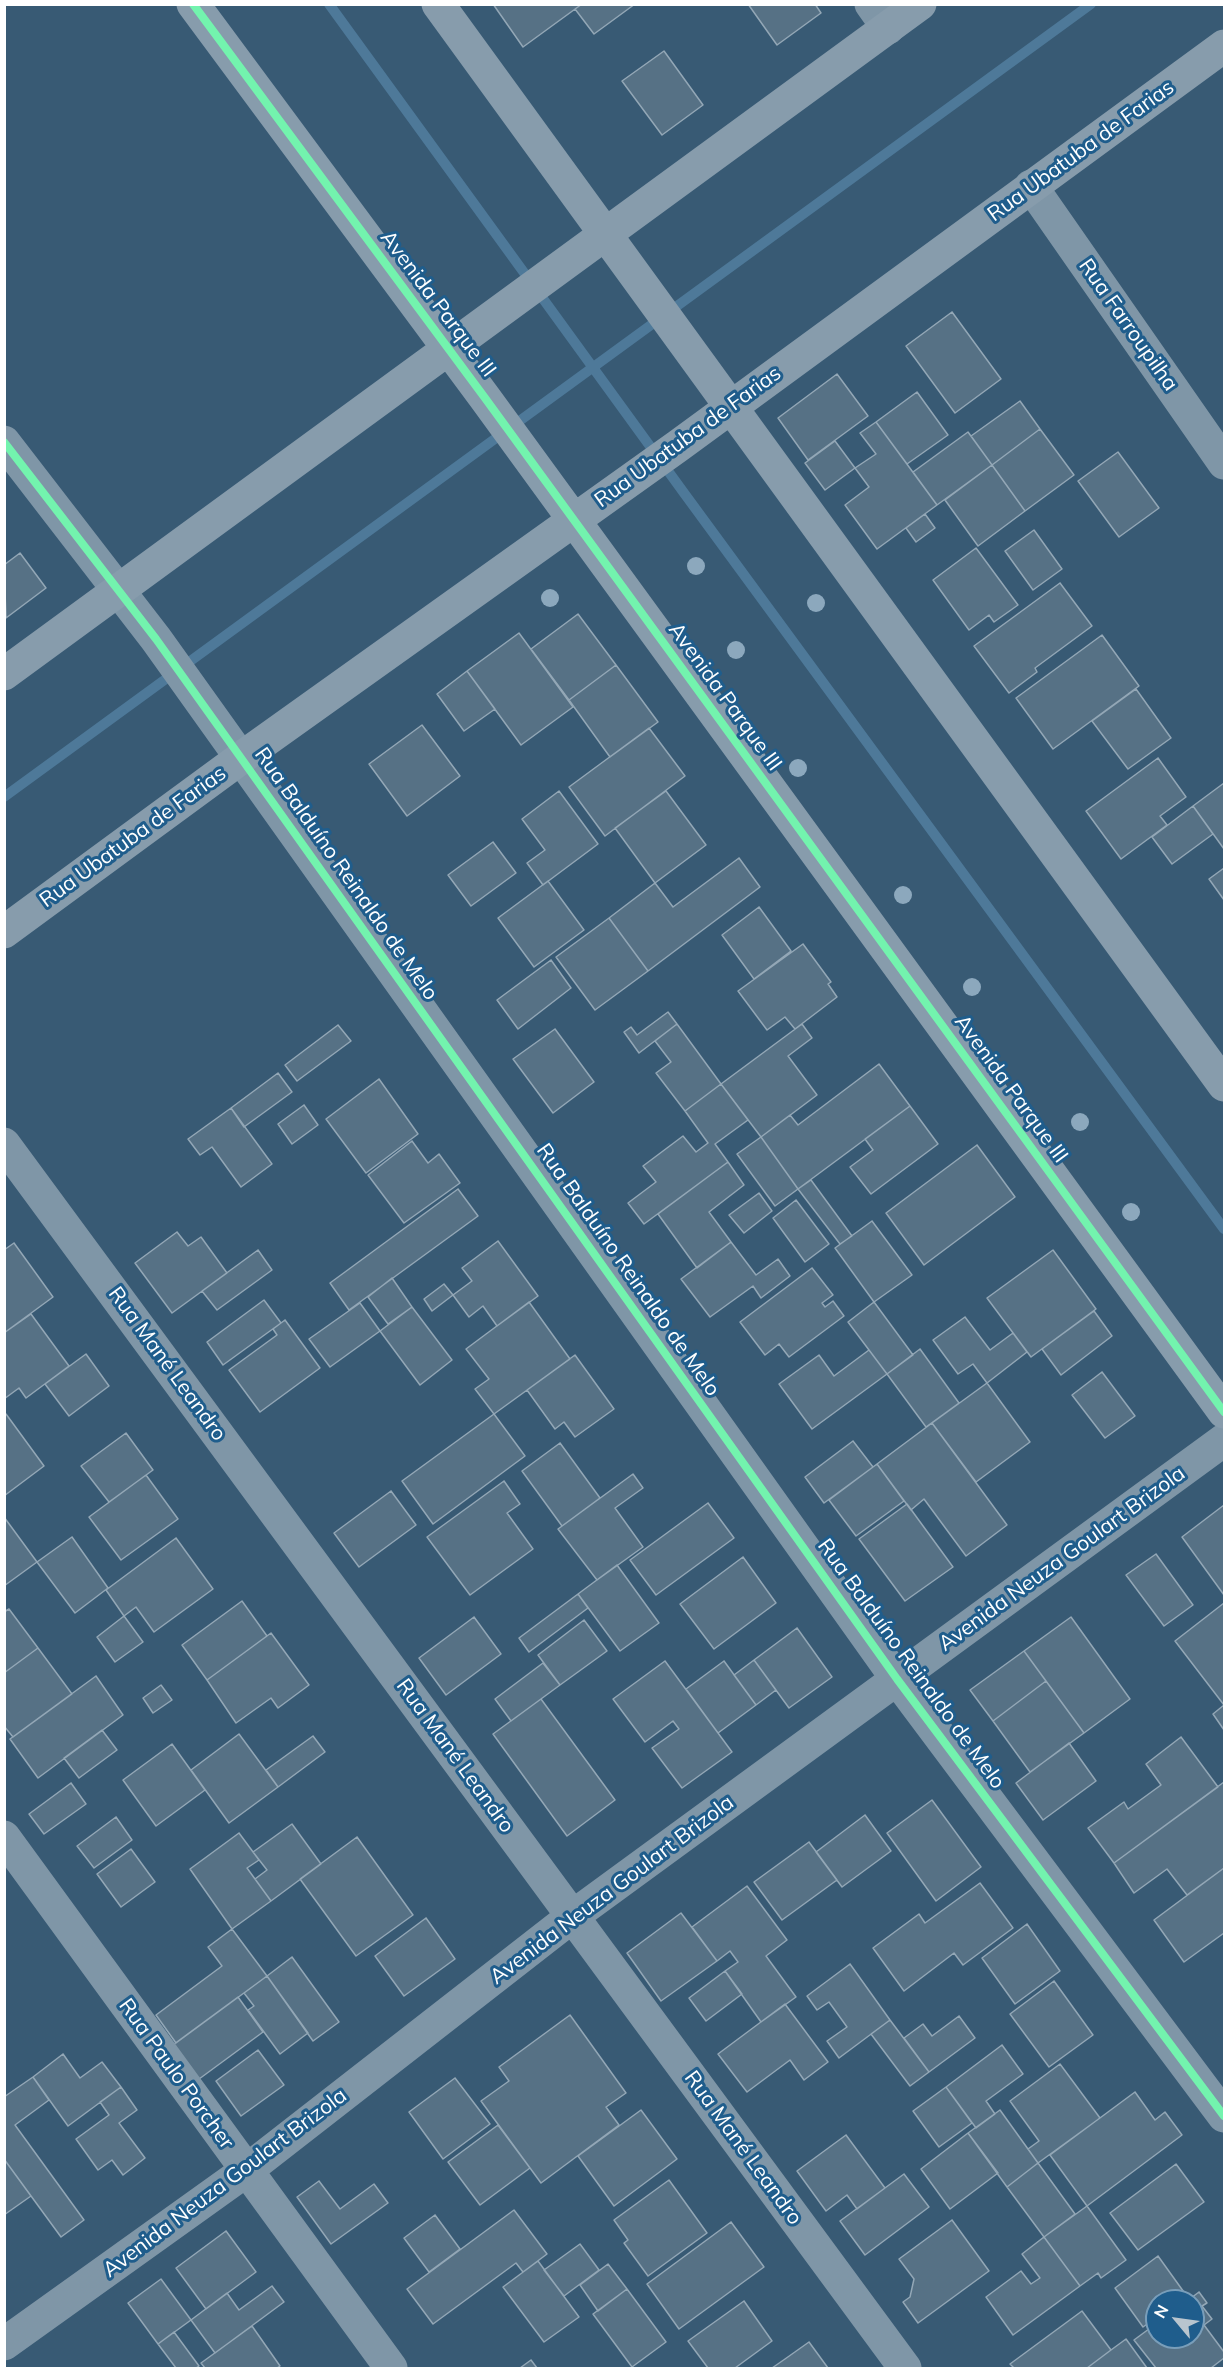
<!DOCTYPE html>
<meta charset="utf-8">
<style>
body{margin:0}
#map{position:relative;width:1229px;height:2373px;overflow:hidden;background:#385a74;font-family:Mulish,sans-serif}
canvas{display:block}
.frame{position:absolute;inset:0;border:6px solid #fff;pointer-events:none}
.north{position:absolute;left:1145px;top:2289px;width:60px;height:60px;box-sizing:border-box;background:#1f5d8c;border:2px solid #799eba;border-radius:50%;rotate:299deg;font-size:16px;font-weight:700;line-height:24px;text-align:center;color:#fff}
.north::after{content:'';display:block;margin:auto;width:21px;height:27px;background:#b9c5ce;clip-path:polygon(50% 0,100% 100%,50% 72%,0 100%)}
</style>
<div id="map">
<canvas width="1229" height="2373"></canvas>
<div class="frame"></div>
<div class="north">N</div>
</div>
<script>
const context = document.querySelector('canvas').getContext('2d');
context.lineJoin = 'round';
const toPath = rows => new Path2D(rows.map(r => 'M' + r).join(''));
function strokePath(path, color, width, dash) { context.strokeStyle = color; context.lineWidth = width; context.lineCap = dash ? 'butt' : 'round'; context.setLineDash(dash || []); context.stroke(path); }
function fill(path, color) { context.fillStyle = color; context.fill(path, 'evenodd'); }
function drawText(font, color, halo, rows, align = 'center') {
  context.font = font + ' Mulish,sans-serif'; context.lineWidth = 6; context.setLineDash([]); context.textBaseline = 'middle'; context.strokeStyle = halo; context.fillStyle = color; for (const [text, x, y, turn = 0] of rows) {
    context.save(); context.translate(x, y); context.rotate((+turn || 0) * Math.PI / 180); context.textAlign = isNaN(turn) ? turn : align; if (halo) context.strokeText(text, 0, 0); context.fillText(text, 0, 0); context.restore();
  }
}
strokePath(toPath([
 [329,4,684,493,1224,1229],
 [4,797,1091,4]
]), '#4e7999', 10);
const building = toPath([
 [493,4,582,4,523,47,493,4],
 [582,4,635,4,594,34,575,9,582,4],
 [748,4,815,4,821,13,777,45,748,4],
 [664,51,703,105,662,135,622,81,664,51],
 [952,312,1001,379,955,413,906,346,952,312],
 [837,374,868,416,808,460,778,418,837,374],
 [917,392,948,435,907,464,876,422,917,392],
 [1020,401,1040,429,992,465,971,436,1020,401],
 [876,422,937,505,877,549,845,505,869,487,855,468,876,454,860,433,876,422],
 [1040,429,1074,475,1025,511,992,465,1040,429],
 [968,432,992,465,937,505,913,472,968,432],
 [835,441,855,468,825,490,805,463,835,441],
 [1118,452,1159,508,1119,537,1078,481,1118,452],
 [992,465,1025,511,978,546,945,500,992,465],
 [925,514,935,528,916,542,906,528,925,514],
 [1034,530,1062,569,1033,590,1005,551,1034,530],
 [976,548,1018,605,994,622,989,615,969,630,933,580,976,548],
 [20,553,46,588,6,618,4,565,20,553],
 [1060,583,1092,626,1035,668,1037,672,1009,693,974,646,1060,583],
 [578,614,616,665,569,700,531,649,578,614],
 [519,633,573,707,521,745,467,671,519,633],
 [1102,635,1139,686,1053,749,1016,698,1102,635],
 [616,665,658,722,610,757,569,700,616,665],
 [467,671,495,709,464,731,437,694,467,671],
 [1136,689,1171,738,1128,769,1092,721,1136,689],
 [422,725,460,776,407,816,369,764,422,725],
 [649,728,685,776,605,836,569,787,649,728],
 [1158,758,1186,797,1160,816,1167,825,1121,859,1086,811,1158,758],
 [1224,783,1224,849,1193,806,1224,783],
 [559,791,598,844,543,885,527,863,545,850,522,819,559,791],
 [666,791,706,845,655,883,615,828,666,791],
 [1193,806,1213,834,1172,864,1152,837,1193,806],
 [493,842,516,873,471,906,448,875,493,842],
 [739,858,760,887,648,971,609,918,655,883,673,907,739,858],
 [1224,868,1224,900,1209,879,1224,868],
 [548,881,584,930,534,967,498,918,548,881],
 [759,907,791,951,754,979,722,935,759,907],
 [609,918,648,971,595,1010,556,957,609,918],
 [803,944,831,982,828,984,837,997,795,1029,785,1017,767,1030,738,991,803,944],
 [551,960,571,988,518,1029,497,1000,551,960],
 [668,1012,677,1024,639,1053,624,1032,631,1027,637,1035,668,1012],
 [677,1024,721,1084,685,1111,656,1073,671,1062,655,1041,677,1024],
 [802,1024,812,1038,788,1056,817,1095,761,1137,721,1084,802,1024],
 [338,1025,351,1041,297,1081,285,1065,338,1025],
 [555,1029,594,1082,553,1113,513,1059,555,1029],
 [879,1064,910,1106,798,1189,761,1137,790,1115,798,1125,879,1064],
 [278,1073,292,1092,244,1127,231,1108,278,1073],
 [379,1079,418,1134,366,1173,326,1119,379,1079],
 [721,1084,748,1120,715,1144,728,1162,644,1224,628,1203,656,1182,643,1166,683,1136,696,1152,708,1143,685,1111,721,1084],
 [304,1105,318,1125,292,1144,278,1124,304,1105],
 [910,1106,938,1144,871,1194,850,1167,873,1150,865,1139,910,1106],
 [231,1108,272,1164,241,1187,212,1147,200,1155,188,1139,231,1108],
 [761,1137,798,1189,775,1206,737,1154,761,1137],
 [412,1141,428,1163,439,1154,460,1183,404,1223,368,1175,412,1141],
 [977,1145,1015,1197,924,1265,886,1213,977,1145],
 [728,1162,744,1185,709,1212,731,1242,697,1268,658,1214,728,1162],
 [811,1180,852,1236,840,1244,798,1189,811,1180],
 [458,1189,478,1216,349,1310,330,1283,458,1189],
 [759,1193,772,1211,744,1233,729,1215,759,1193],
 [796,1200,829,1244,805,1262,773,1218,796,1200],
 [872,1221,912,1275,874,1302,835,1248,872,1221],
 [177,1232,188,1246,201,1237,227,1273,172,1313,135,1263,177,1232],
 [498,1241,538,1296,497,1326,483,1306,469,1317,453,1295,472,1281,462,1268,498,1241],
 [731,1242,756,1275,778,1259,790,1276,761,1298,753,1286,710,1317,681,1279,731,1242],
 [14,1243,53,1297,4,1333,4,1250,14,1243],
 [258,1250,272,1270,217,1310,202,1291,258,1250],
 [1053,1250,1096,1309,1031,1357,987,1298,1053,1250],
 [812,1268,833,1295,822,1303,825,1307,833,1301,844,1316,789,1357,779,1344,765,1355,740,1322,812,1268],
 [392,1278,412,1307,388,1324,368,1297,392,1278],
 [444,1284,453,1295,432,1311,424,1299,444,1284],
 [264,1300,281,1323,223,1365,207,1342,264,1300],
 [529,1302,570,1359,494,1414,475,1389,489,1379,466,1349,529,1302],
 [874,1302,913,1355,887,1374,848,1322,874,1302],
 [360,1303,380,1331,330,1367,309,1339,360,1303],
 [412,1307,452,1360,420,1385,380,1331,412,1307],
 [1094,1311,1112,1336,1061,1375,1042,1349,1094,1311],
 [31,1314,69,1366,26,1398,19,1388,4,1399,4,1333,31,1314],
 [965,1317,990,1350,1013,1333,1027,1352,987,1383,973,1364,958,1374,933,1340,965,1317],
 [285,1320,320,1368,260,1412,229,1370,277,1335,273,1329,285,1320],
 [920,1349,959,1403,926,1427,887,1374,920,1349],
 [869,1350,887,1374,812,1429,779,1384,819,1355,834,1376,869,1350],
 [86,1354,109,1386,69,1416,45,1384,86,1354],
 [575,1355,614,1409,575,1437,564,1422,555,1429,527,1390,575,1355],
 [1102,1372,1135,1416,1105,1438,1072,1395,1102,1372],
 [987,1383,1030,1442,976,1482,932,1423,987,1383],
 [6,1414,44,1466,4,1496,4,1415,6,1414],
 [494,1414,525,1456,433,1524,402,1481,494,1414],
 [932,1423,1007,1525,966,1556,924,1499,911,1510,877,1464,932,1423],
 [126,1433,153,1470,109,1502,81,1466,126,1433],
 [853,1441,873,1467,824,1503,805,1477,853,1441],
 [560,1443,600,1498,562,1526,522,1471,560,1443],
 [877,1464,904,1501,856,1536,829,1500,877,1464],
 [633,1474,643,1488,615,1508,643,1547,597,1580,558,1529,633,1474],
 [146,1475,178,1519,121,1560,89,1517,146,1475],
 [504,1481,520,1504,507,1513,533,1549,470,1595,427,1537,504,1481],
 [391,1491,416,1525,359,1567,334,1533,391,1491],
 [708,1503,734,1538,656,1595,630,1560,708,1503],
 [907,1504,953,1567,905,1601,859,1539,907,1504],
 [1224,1505,1224,1595,1182,1537,1224,1505],
 [4,1517,37,1562,4,1586,4,1517],
 [72,1537,108,1588,75,1613,37,1562,72,1537],
 [176,1538,213,1589,154,1632,136,1607,124,1616,106,1590,176,1538],
 [1156,1554,1193,1605,1164,1626,1126,1575,1156,1554],
 [743,1557,776,1603,714,1649,680,1604,743,1557],
 [617,1565,659,1623,620,1651,578,1594,617,1565],
 [578,1594,588,1608,529,1652,519,1638,578,1594],
 [242,1601,267,1636,207,1680,182,1645,242,1601],
 [1224,1603,1224,1705,1175,1641,1224,1603],
 [9,1609,38,1648,4,1673,4,1612,9,1609],
 [124,1616,143,1642,115,1662,97,1637,124,1616],
 [474,1617,501,1654,446,1695,419,1658,474,1617],
 [1071,1617,1130,1699,1084,1733,1024,1651,1071,1617],
 [584,1620,607,1651,560,1685,538,1655,584,1620],
 [797,1628,832,1677,789,1708,754,1660,797,1628],
 [271,1633,309,1685,278,1708,271,1698,236,1723,207,1680,271,1633],
 [38,1648,72,1694,13,1737,4,1726,4,1673,38,1648],
 [1024,1651,1046,1681,993,1721,970,1690,1024,1651],
 [754,1660,776,1690,756,1705,734,1675,754,1660],
 [665,1661,732,1752,682,1788,652,1748,679,1729,673,1721,645,1742,613,1699,665,1661],
 [724,1661,756,1705,718,1733,686,1689,724,1661],
 [543,1663,560,1685,511,1721,495,1699,543,1663],
 [96,1676,123,1715,38,1778,10,1739,96,1676],
 [1046,1681,1084,1733,1030,1772,993,1721,1046,1681],
 [161,1685,172,1700,153,1713,143,1698,161,1685],
 [541,1699,615,1800,567,1836,493,1734,541,1699],
 [1224,1705,1224,1730,1213,1714,1224,1705],
 [102,1730,117,1750,79,1778,64,1758,102,1730],
 [239,1734,278,1787,229,1823,191,1770,239,1734],
 [313,1736,325,1752,278,1787,266,1770,313,1736],
 [1181,1737,1218,1787,1114,1863,1088,1828,1124,1802,1128,1809,1161,1785,1146,1764,1181,1737],
 [1069,1743,1096,1781,1043,1820,1016,1783,1069,1743],
 [172,1744,205,1790,156,1826,123,1780,172,1744],
 [1224,1782,1224,1868,1187,1895,1167,1869,1134,1893,1114,1863,1224,1782],
 [71,1783,86,1804,44,1834,29,1814,71,1783],
 [932,1800,981,1867,936,1901,887,1833,932,1800],
 [865,1815,891,1851,842,1887,816,1852,865,1815],
 [116,1817,132,1840,94,1868,77,1846,116,1817],
 [292,1824,321,1864,271,1901,255,1879,267,1870,253,1852,292,1824],
 [239,1833,259,1860,247,1868,271,1901,232,1929,190,1869,239,1833],
 [357,1837,413,1915,356,1956,300,1879,357,1837],
 [809,1842,837,1880,782,1920,754,1882,809,1842],
 [131,1849,155,1882,121,1907,97,1874,131,1849],
 [1224,1868,1224,1933,1184,1962,1154,1920,1224,1868],
 [980,1883,1013,1928,963,1965,954,1953,904,1991,873,1948,919,1914,925,1923,980,1883],
 [747,1886,787,1940,766,1956,796,1997,761,2022,725,1971,738,1962,730,1951,717,1961,692,1927,747,1886],
 [681,1913,717,1961,661,2001,627,1953,681,1913],
 [426,1918,455,1959,404,1996,375,1956,426,1918],
 [1027,1924,1060,1971,1015,2004,982,1958,1027,1924],
 [232,1929,267,1976,176,2043,156,2015,222,1966,208,1947,232,1929],
 [292,1957,339,2022,313,2041,267,1976,292,1957],
 [850,1964,890,2020,839,2058,827,2041,847,2027,829,2002,817,2010,807,1996,850,1964],
 [725,1971,742,1994,706,2021,689,1998,725,1971],
 [267,1976,308,2033,280,2054,248,2010,254,2006,244,1993,267,1976],
 [1054,1981,1093,2035,1049,2067,1010,2014,1054,1981],
 [238,1997,263,2032,195,2082,170,2047,238,1997],
 [785,2004,828,2062,804,2080,790,2060,747,2092,718,2054,785,2004],
 [570,2015,626,2093,606,2107,619,2125,541,2183,481,2101,509,2081,499,2067,570,2015],
 [959,2016,975,2038,929,2072,904,2038,923,2024,932,2036,959,2016],
 [890,2020,929,2072,910,2086,871,2034,890,2020],
 [1002,2045,1023,2074,986,2101,995,2114,976,2128,946,2087,1002,2045],
 [258,2050,284,2085,241,2116,216,2081,258,2050],
 [63,2054,80,2078,102,2062,121,2087,68,2126,33,2077,63,2054],
 [1060,2064,1100,2118,1038,2163,1028,2149,1039,2141,1010,2101,1060,2064],
 [33,2077,49,2100,15,2125,84,2220,61,2237,4,2159,4,2097,33,2077],
 [455,2078,490,2124,443,2159,409,2112,455,2078],
 [121,2087,137,2110,119,2123,145,2158,123,2175,112,2160,98,2170,76,2139,109,2115,100,2102,121,2087],
 [946,2087,972,2123,939,2147,913,2111,946,2087],
 [1135,2092,1155,2120,1165,2112,1182,2135,1087,2206,1050,2155,1135,2092],
 [641,2110,677,2159,614,2206,578,2156,641,2110],
 [1000,2110,1038,2163,1007,2187,968,2133,1000,2110],
 [498,2125,530,2168,480,2205,448,2162,498,2125],
 [968,2133,998,2173,950,2209,921,2169,968,2133],
 [846,2135,885,2188,857,2209,847,2195,826,2211,797,2171,846,2135],
 [4,2159,31,2196,4,2215,4,2159],
 [1038,2163,1075,2214,1044,2237,1007,2187,1038,2163],
 [1176,2164,1204,2202,1138,2250,1110,2213,1176,2164],
 [904,2174,929,2207,865,2255,840,2221,904,2174],
 [669,2180,707,2233,648,2276,624,2243,628,2240,614,2220,669,2180],
 [319,2181,340,2209,374,2184,388,2203,331,2244,297,2197,319,2181],
 [1087,2206,1126,2260,1101,2278,1098,2273,1080,2286,1044,2237,1087,2206],
 [514,2210,547,2254,523,2272,516,2263,433,2324,407,2289,514,2210],
 [435,2215,460,2249,429,2272,404,2238,435,2215],
 [952,2220,989,2271,918,2323,903,2302,910,2297,914,2279,899,2259,952,2220],
 [731,2222,764,2267,679,2329,647,2284,731,2222],
 [226,2231,256,2272,206,2309,176,2268,226,2231],
 [1044,2237,1080,2286,1013,2335,986,2297,1021,2271,1031,2284,1040,2278,1022,2254,1044,2237],
 [580,2244,599,2270,564,2296,544,2270,580,2244],
 [1158,2256,1186,2295,1178,2301,1157,2301,1157,2317,1143,2327,1115,2288,1158,2256],
 [538,2261,579,2317,544,2342,503,2287,538,2261],
 [608,2264,627,2289,598,2311,580,2285,608,2264],
 [161,2279,191,2320,158,2344,128,2303,161,2279],
 [272,2286,284,2302,215,2353,191,2320,227,2293,239,2310,272,2286],
 [627,2289,666,2342,632,2367,593,2314,627,2289],
 [1199,2292,1207,2303,1202,2306,1212,2319,1204,2325,1224,2352,1224,2358,1211,2368,1156,2368,1134,2340,1157,2323,1157,2337,1193,2337,1193,2301,1187,2301,1199,2292],
 [744,2301,772,2341,735,2368,708,2368,688,2341,744,2301],
 [1082,2311,1111,2350,1087,2368,1014,2368,1010,2364,1082,2311],
 [252,2326,280,2366,277,2368,205,2368,201,2363,252,2326],
 [174,2332,199,2366,196,2368,176,2368,158,2344,174,2332],
 [1126,2339,1147,2368,1087,2368,1111,2350,1126,2339],
 [809,2342,828,2368,772,2368,785,2359,809,2342],
 [531,2360,537,2368,520,2368,531,2360]
]);
fill(building, '#567185');
strokePath(building, '#93a7b6', 1.5);
strokePath(toPath([
 [871,4,888,28],
 [1031,186,1224,463],
 [4,442,156,639,241,758,897,1679,1224,2116],
 [4,1144,905,2368],
 [4,1837,391,2368],
 [4,2344,247,2170,573,1916,1224,1440]
]), '#7f96a7', 33);
strokePath(toPath([
 [193,4,485,398,1224,1412],
 [438,4,1224,1085],
 [4,674,920,4],
 [4,932,241,758,678,446,1224,46]
]), '#879cac', 33);
strokePath(toPath([
 [193,4,485,398,1224,1412],
 [4,442,156,639,241,758,897,1679,1224,2116]
]), '#73f3ae', 8);
context.fillStyle = '#8ca8bd';
for (const [x, y] of [
 [696,566],
 [550,598],
 [816,603],
 [736,650],
 [798,768],
 [903,895],
 [972,987],
 [1080,1122],
 [1131,1212]
]) { context.beginPath(); context.arc(x, y, 9, 0, 2 * Math.PI); context.fill(); }
drawText('21px', '#fff', '#1f5d8c', [
 ["Rua Ubatuba de Farias",1081,151,-36],
 ["Avenida Parque III",438,304,53],
 ["Rua Farroupilha",1128,325,55],
 ["Rua Ubatuba de Farias",688,437,-36],
 ["Avenida Parque III",725,697,54],
 ["Rua Ubatuba de Farias",133,837,-36],
 ["Rua Balduíno Reinaldo de Melo",346,874,55],
 ["Avenida Parque III",1011,1089,54],
 ["Rua Balduíno Reinaldo de Melo",628,1270,55],
 ["Rua Mané Leandro",167,1364,54],
 ["Avenida Neuza Goulart Brizola",1062,1559,-36],
 ["Rua Balduíno Reinaldo de Melo",911,1664,54],
 ["Rua Mané Leandro",455,1756,54],
 ["Avenida Neuza Goulart Brizola",612,1890,-37],
 ["Rua Paulo Porcher",176,2074,54],
 ["Rua Mané Leandro",743,2148,54],
 ["Avenida Neuza Goulart Brizola",225,2183,-37]
]);
</script>
